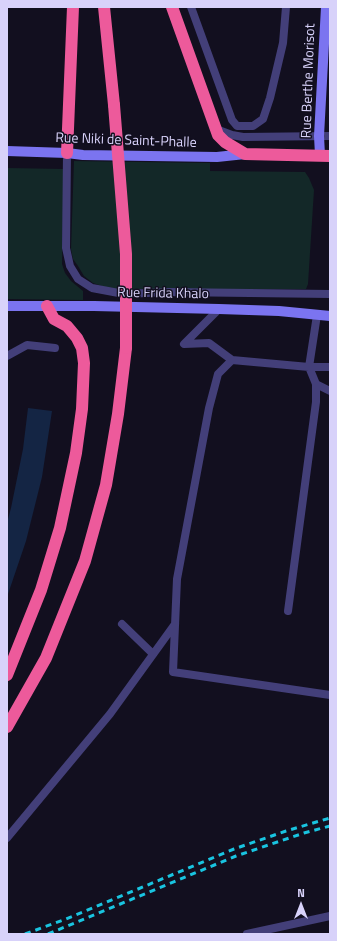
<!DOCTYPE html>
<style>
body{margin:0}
#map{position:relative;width:337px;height:941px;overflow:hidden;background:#120f1f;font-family:"Titillium Web",sans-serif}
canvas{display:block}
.frame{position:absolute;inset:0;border:8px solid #d8d2fa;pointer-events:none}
.north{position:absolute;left:281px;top:885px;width:40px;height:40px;-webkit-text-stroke:3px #120f1f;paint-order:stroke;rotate:0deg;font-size:11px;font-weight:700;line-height:16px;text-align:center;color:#d8d2fa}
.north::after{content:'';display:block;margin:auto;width:14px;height:18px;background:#d8d2fa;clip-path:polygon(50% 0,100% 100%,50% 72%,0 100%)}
</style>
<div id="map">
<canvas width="337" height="941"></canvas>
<div class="frame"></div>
<div class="north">N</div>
</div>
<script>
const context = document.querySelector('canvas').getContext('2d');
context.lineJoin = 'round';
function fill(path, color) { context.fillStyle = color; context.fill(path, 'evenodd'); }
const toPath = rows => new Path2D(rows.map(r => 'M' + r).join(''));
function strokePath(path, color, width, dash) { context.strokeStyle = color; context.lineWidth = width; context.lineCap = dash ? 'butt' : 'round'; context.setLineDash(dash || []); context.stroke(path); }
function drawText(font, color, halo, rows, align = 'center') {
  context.font = font + ' "Titillium Web",sans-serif'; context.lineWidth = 3; context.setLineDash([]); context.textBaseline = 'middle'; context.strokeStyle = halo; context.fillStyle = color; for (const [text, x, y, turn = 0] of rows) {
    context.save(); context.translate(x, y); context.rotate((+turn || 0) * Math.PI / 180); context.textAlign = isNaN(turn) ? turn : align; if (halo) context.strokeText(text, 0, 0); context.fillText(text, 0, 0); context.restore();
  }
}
fill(toPath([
 [74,161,210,163,210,171,305,172,309,178,314,190,308,284,306,289,111,289,93,283,84,276,78,266,73,259,71,249],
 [7,168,64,169,62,264,65,273,71,281,83,291,83,300,7,299]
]), '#132828');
fill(toPath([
 [28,408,52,411,42,477,26,541,7,597,7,523,11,508,23,449]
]), '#142544');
strokePath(toPath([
 [191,7,232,120,237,126,253,126,263,119,270,98,283,43,286,7],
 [216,129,232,135,243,137,330,136],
 [67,153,66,248,70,266,78,279,92,288,124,294,170,292,330,294],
 [219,309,184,344,209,343,232,360,309,367,330,367],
 [7,356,27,345,55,348],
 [232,360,218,374,209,408,177,579,173,672,330,695],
 [316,384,330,391],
 [288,611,316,402,316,384,309,367,317,315],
 [122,624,153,654],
 [7,838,110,714,175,624],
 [247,934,330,916]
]), '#433f79', 8);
strokePath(toPath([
 [7,151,67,153,83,155,217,157,245,154],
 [320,155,319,136,326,7],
 [7,306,94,306,219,309,279,311,330,316]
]), '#7b74f0', 10);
strokePath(toPath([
 [104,7,114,105],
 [172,7,218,135,225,142,245,154,330,156],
 [67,153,73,7],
 [7,675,41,590,60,528,76,453,82,409,84,363,82,348,77,338,67,326,54,319,47,306],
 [7,727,46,658,85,561,106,485,118,414,126,348]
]), '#ed5a9b', 12);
strokePath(toPath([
 [25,934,66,919,234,849,286,831,330,818],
 [48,934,236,856,304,833,330,826]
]), '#19c4e0', 3, [6, 5]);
strokePath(toPath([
 [114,105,126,254,126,348]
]), '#ed5a9b', 12);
drawText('14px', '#d8d2fa', '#120f1f', [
 ["Rue Berthe Morisot",309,81,-88],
 ["Rue Niki de Saint-Phalle",126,141,2],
 ["Rue Frida Khalo",163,294,1]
]);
</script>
